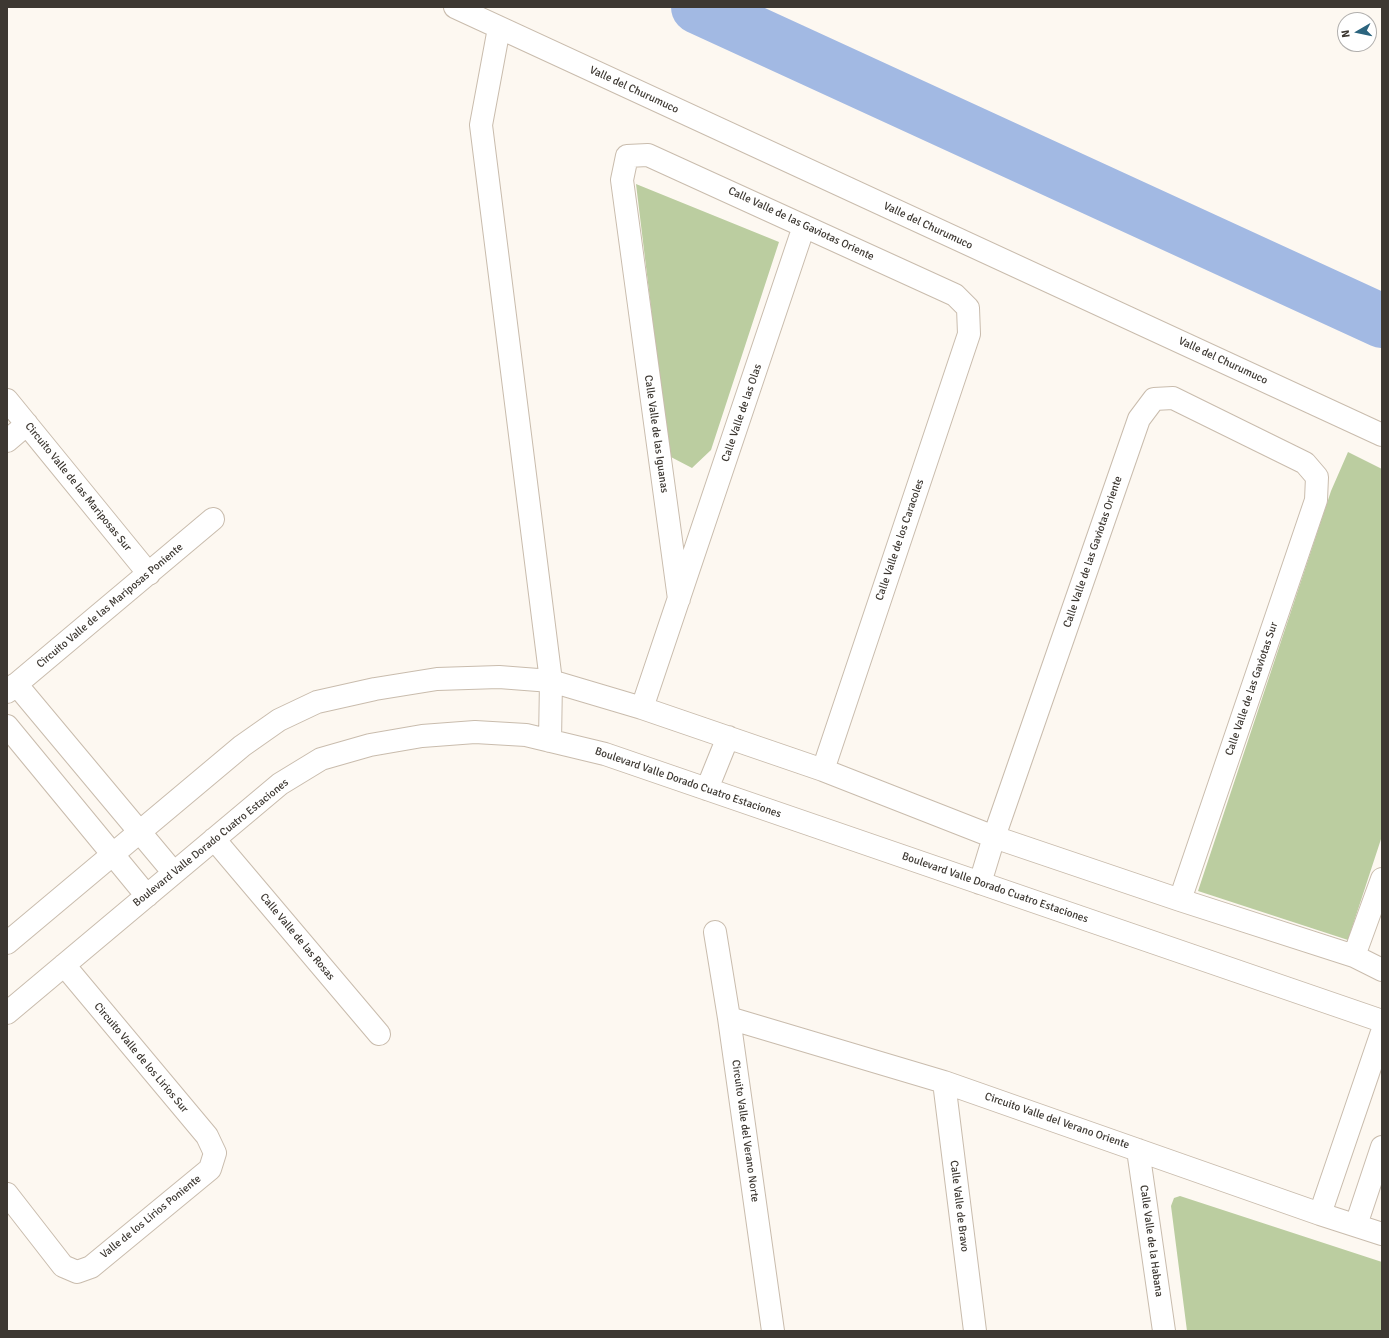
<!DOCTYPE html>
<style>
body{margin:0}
#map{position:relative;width:1389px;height:1338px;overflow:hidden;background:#fdf8f1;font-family:Signika,sans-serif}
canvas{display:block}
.frame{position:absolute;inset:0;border:8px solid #3d3832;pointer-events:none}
.north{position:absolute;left:1337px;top:12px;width:40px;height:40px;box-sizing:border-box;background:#fff;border:1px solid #b1afad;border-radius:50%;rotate:261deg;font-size:11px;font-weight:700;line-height:16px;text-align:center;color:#3d3832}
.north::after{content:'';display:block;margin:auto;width:14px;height:18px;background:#2b647e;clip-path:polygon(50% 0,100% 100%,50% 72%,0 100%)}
</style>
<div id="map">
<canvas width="1389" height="1338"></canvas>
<div class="frame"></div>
<div class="north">N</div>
</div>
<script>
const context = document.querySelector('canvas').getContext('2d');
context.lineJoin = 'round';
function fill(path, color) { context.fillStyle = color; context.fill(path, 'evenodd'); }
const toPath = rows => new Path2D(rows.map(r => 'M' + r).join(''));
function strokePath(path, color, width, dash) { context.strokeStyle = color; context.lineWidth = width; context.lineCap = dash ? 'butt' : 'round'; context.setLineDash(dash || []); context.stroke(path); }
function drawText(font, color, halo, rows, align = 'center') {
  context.font = font + ' Signika,sans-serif'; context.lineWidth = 4; context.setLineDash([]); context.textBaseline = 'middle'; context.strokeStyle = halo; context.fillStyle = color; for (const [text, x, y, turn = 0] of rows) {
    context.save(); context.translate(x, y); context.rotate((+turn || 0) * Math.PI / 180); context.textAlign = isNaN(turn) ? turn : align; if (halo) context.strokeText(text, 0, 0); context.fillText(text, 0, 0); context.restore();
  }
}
fill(toPath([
 [636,184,779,242,711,450,692,468,669,456],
 [1348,452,1382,469,1382,836,1348,940,1198,891,1331,491],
 [1180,1196,1382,1262,1382,1331,1187,1331,1171,1206,1174,1198]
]), '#bbcda0');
strokePath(toPath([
 [698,7,1382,321]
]), '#a2b9e3', 54);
const minor = toPath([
 [455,7,1382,435],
 [499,28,481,125,551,681,550,741],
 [7,400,149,574],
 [7,441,27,424],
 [679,599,622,180,627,156,648,155,955,295,968,308,969,334,823,770],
 [16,684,174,873],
 [7,692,213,519],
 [642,708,804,226],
 [7,726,147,896],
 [707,789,728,737],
 [214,839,379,1034],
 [980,883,994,837,1139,419,1154,399,1173,398,1305,463,1317,477,1316,500,1180,900],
 [715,932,729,1018,773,1331],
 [7,943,242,746,279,720,317,702,375,689,437,679,499,677,551,681,642,708,823,770,994,837,1180,900,1354,956,1382,970],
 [1354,956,1382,879],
 [7,1013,280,784,321,759,370,745,422,736,475,732,526,735,605,754,1382,1021],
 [729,1018,944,1082,1320,1214,1382,1234],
 [944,1082,975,1331],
 [1138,1150,1164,1331],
 [7,1194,63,1266,77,1272,91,1267,210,1169,215,1153,207,1136,64,965],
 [1320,1214,1382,1032],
 [1356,1225,1382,1147]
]);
strokePath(minor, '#c9bcad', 24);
strokePath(minor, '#fff', 22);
drawText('11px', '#3d3832', '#fff', [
 ["Valle del Churumuco",634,90,25],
 ["Calle Valle de las Gaviotas Oriente",801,224,25],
 ["Valle del Churumuco",928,226,25],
 ["Valle del Churumuco",1223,361,25],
 ["Calle Valle de las Olas",742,413,-71],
 ["Calle Valle de las Iguanas",656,434,82],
 ["Circuito Valle de las Mariposas Sur",78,487,51],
 ["Calle Valle de los Caracoles",900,540,-71],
 ["Calle Valle de las Gaviotas Oriente",1093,552,-71],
 ["Circuito Valle de las Mariposas Poniente",110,606,-40],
 ["Calle Valle de las Gaviotas Sur",1252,689,-71],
 ["Boulevard Valle Dorado Cuatro Estaciones",688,783,19],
 ["Boulevard Valle Dorado Cuatro Estaciones",211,843,-39],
 ["Boulevard Valle Dorado Cuatro Estaciones",995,888,19],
 ["Calle Valle de las Rosas",297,937,50],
 ["Circuito Valle de los Lirios Sur",141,1058,50],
 ["Circuito Valle del Verano Oriente",1057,1121,19],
 ["Circuito Valle del Verano Norte",745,1131,82],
 ["Calle Valle de Bravo",959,1206,83],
 ["Valle de los Lirios Poniente",151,1217,-39],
 ["Calle Valle de la Habana",1151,1241,82]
]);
</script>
